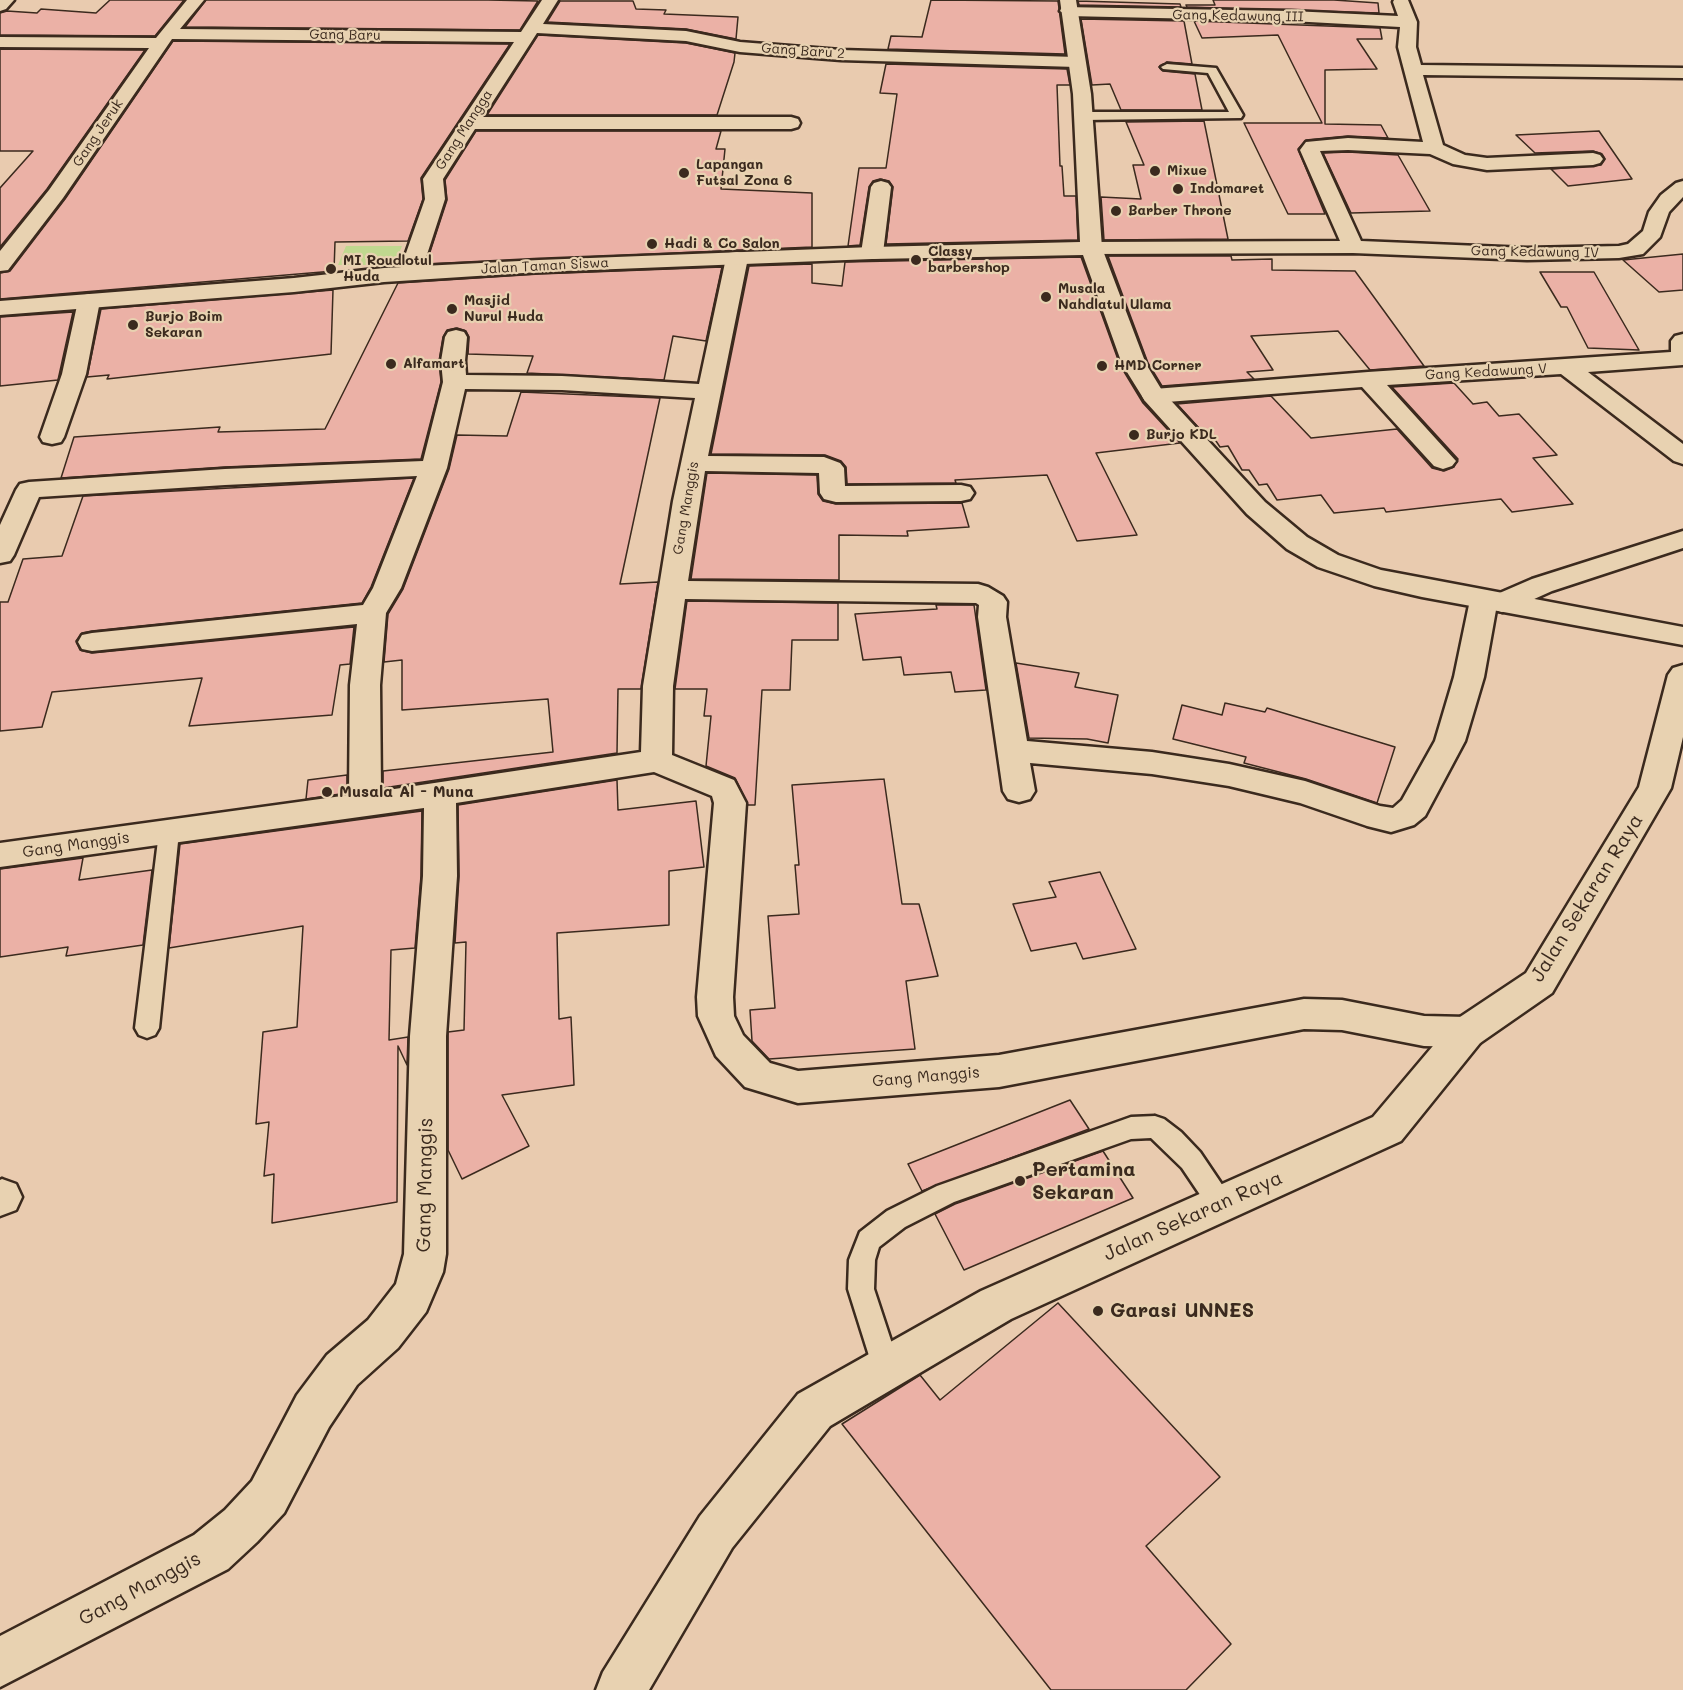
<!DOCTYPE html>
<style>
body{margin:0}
canvas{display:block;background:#e9cbaf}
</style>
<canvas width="1683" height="1690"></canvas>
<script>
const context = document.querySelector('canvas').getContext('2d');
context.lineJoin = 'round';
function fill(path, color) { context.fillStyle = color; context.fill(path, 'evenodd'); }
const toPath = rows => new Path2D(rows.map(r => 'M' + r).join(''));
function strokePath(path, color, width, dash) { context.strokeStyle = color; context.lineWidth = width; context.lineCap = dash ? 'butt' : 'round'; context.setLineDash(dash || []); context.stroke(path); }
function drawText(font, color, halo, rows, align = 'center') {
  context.font = font + ' Mali,sans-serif'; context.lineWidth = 4.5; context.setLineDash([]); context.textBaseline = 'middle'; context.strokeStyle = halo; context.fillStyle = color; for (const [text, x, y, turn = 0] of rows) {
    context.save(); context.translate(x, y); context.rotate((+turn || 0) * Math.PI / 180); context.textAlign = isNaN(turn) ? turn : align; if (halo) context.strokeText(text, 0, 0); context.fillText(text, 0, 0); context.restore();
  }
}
fill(toPath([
 [346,246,402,246,394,265,338,265]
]), '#c0d88f');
const building = toPath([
 [110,0,184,0,155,36,0,35,0,13,7,11,37,13,41,9,96,13,110,0],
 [206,0,488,0,538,1,520,30,185,27,206,0],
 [931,0,1058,1,1065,54,888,49,891,36,922,37,931,0],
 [1213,0,1334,0,1378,3,1379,13,1187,7,1186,5,1215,5,1213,0],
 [560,1,633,1,636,9,666,10,664,14,738,17,736,39,686,29,547,22,560,1],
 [1078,1,1180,4,1181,7,1079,5,1078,1],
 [1081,19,1184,21,1192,64,1167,62,1159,67,1163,71,1195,74,1202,110,1121,110,1110,84,1092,85,1081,19],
 [1194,21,1380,28,1382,39,1357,39,1377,69,1325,70,1325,124,1381,125,1388,138,1348,136,1306,140,1298,149,1325,214,1288,214,1244,123,1322,123,1278,35,1202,38,1194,21],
 [538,35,686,43,735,53,734,62,717,115,487,115,538,35],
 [173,41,510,44,421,178,423,199,408,241,335,242,334,271,0,299,0,273,10,271,65,199,173,41],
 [0,49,145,50,47,189,0,247,0,188,33,151,0,151,0,49],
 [886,64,1067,69,1070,85,1057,85,1060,166,1062,166,1064,196,1076,196,1078,240,886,244,893,187,889,181,880,179,873,181,869,187,860,245,848,246,859,168,886,168,897,94,880,93,886,64],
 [1204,121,1228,239,1104,240,1101,197,1141,199,1133,165,1144,165,1126,122,1204,121],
 [476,131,721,131,716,149,725,149,721,189,812,193,812,247,426,264,447,200,445,180,476,131],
 [1599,131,1632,179,1568,186,1551,169,1601,165,1605,159,1602,154,1593,151,1535,153,1516,135,1599,131],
 [1348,152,1398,155,1430,211,1351,213,1323,153,1348,152],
 [1683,254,1683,290,1659,292,1623,260,1683,254],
 [1108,256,1231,256,1232,260,1272,259,1272,270,1355,271,1424,366,1370,370,1338,331,1251,336,1273,370,1247,372,1254,379,1162,386,1148,363,1108,256],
 [1081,257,1120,365,1143,403,1180,443,1096,453,1137,535,1077,541,1047,475,955,480,956,483,847,484,846,467,841,461,825,455,711,454,749,266,812,264,812,283,842,286,845,262,1081,257],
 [722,267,706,341,673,336,664,380,527,373,533,356,468,354,469,337,466,331,457,328,447,330,443,337,439,361,441,382,421,459,225,467,61,478,74,437,220,427,218,432,325,429,398,283,539,274,722,267],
 [1540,272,1594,272,1639,350,1588,348,1567,307,1561,307,1540,272],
 [333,290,331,354,107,379,109,375,87,377,101,309,333,290],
 [73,312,58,380,0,386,0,317,73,312],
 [1454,383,1473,404,1487,402,1499,416,1519,414,1557,455,1533,458,1573,504,1512,512,1501,499,1386,512,1384,508,1334,513,1321,495,1277,500,1267,484,1259,485,1249,470,1242,470,1228,446,1220,447,1214,438,1209,439,1177,404,1271,396,1311,438,1397,429,1432,468,1444,471,1454,467,1458,459,1392,387,1454,383],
 [521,392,660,398,620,584,658,582,641,689,618,689,617,753,383,788,383,771,553,752,548,699,402,710,402,660,384,662,388,614,403,589,449,469,457,435,507,436,521,392],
 [707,473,817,475,818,494,823,501,836,504,962,503,969,527,907,531,908,536,839,535,839,580,691,579,707,473],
 [414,478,371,587,362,603,92,631,82,633,76,641,80,650,92,653,354,627,350,664,340,665,332,715,189,726,202,678,52,692,42,727,0,731,0,602,8,602,23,559,62,556,83,496,414,478],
 [687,601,838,603,838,640,792,640,790,690,762,690,755,805,748,805,735,778,706,766,711,716,704,716,707,689,675,689,687,601],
 [936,605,974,605,986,690,955,692,951,672,904,675,901,657,863,660,855,614,937,609,936,605],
 [1016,663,1079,673,1075,687,1118,695,1108,743,1087,739,1029,738,1016,663],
 [1225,703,1265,712,1267,708,1395,747,1377,803,1306,779,1244,763,1246,757,1173,739,1182,705,1222,715,1225,703],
 [347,775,347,793,306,799,308,780,347,775],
 [884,779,902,904,919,904,938,976,906,981,915,1049,769,1059,752,1041,750,1010,775,1008,768,916,799,914,795,865,799,865,792,785,884,779],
 [617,780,618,810,696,801,704,867,669,871,669,925,557,933,559,1019,571,1017,574,1085,502,1095,529,1146,462,1179,448,1150,448,1032,464,1030,466,942,455,943,459,876,458,805,617,780],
 [422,811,421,876,415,948,391,950,389,1040,408,1037,407,1065,398,1046,397,1202,272,1223,274,1174,264,1176,269,1122,256,1124,263,1032,297,1027,303,926,169,948,180,844,422,811],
 [83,858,79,880,152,870,143,945,66,956,68,947,0,957,0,869,83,858],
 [1100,872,1136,949,1083,959,1076,943,1031,951,1013,904,1056,897,1049,882,1100,872],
 [1070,1100,1089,1129,922,1191,908,1164,1070,1100],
 [1103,1151,1133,1198,964,1270,935,1214,955,1204,1103,1151],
 [1058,1303,1220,1477,1146,1546,1231,1644,1186,1690,1051,1690,842,1424,920,1375,940,1400,1058,1303]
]);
fill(building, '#ebb1a6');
strokePath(building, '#3b2a1e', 1.5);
const service = toPath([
 [1167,64,1216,68,1243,115,1241,118,1083,120,1077,116,1083,112,1229,112,1208,73,1163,69,1161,67,1167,64],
 [169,824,176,827,179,832,159,1028,155,1035,147,1038,139,1035,135,1028,159,832,162,827,169,824],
 [1155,1116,1164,1119,1181,1132,1200,1152,1229,1195,1233,1203,1229,1211,1220,1215,1211,1211,1182,1168,1151,1138,1131,1139,954,1202,905,1227,879,1247,875,1260,874,1289,900,1368,896,1378,886,1381,876,1378,848,1289,849,1260,860,1232,887,1211,937,1186,1131,1117,1155,1116]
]);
const minor = toPath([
 [0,0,14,0,6,9,0,11,0,0],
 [187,0,204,0,180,29,521,32,542,0,558,0,543,24,686,31,740,42,841,50,1076,57,1082,58,1085,62,1082,66,1076,67,841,60,740,52,686,41,537,33,483,117,791,117,798,119,800,123,798,127,791,129,475,129,443,179,445,199,421,273,418,278,410,280,402,278,399,273,425,199,423,179,514,42,172,39,63,198,8,270,0,271,0,251,49,190,149,48,0,47,0,37,156,38,187,0],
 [1394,0,1408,0,1417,22,1416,47,1421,65,1683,68,1683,78,1423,75,1443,145,1465,155,1487,158,1593,153,1600,155,1603,159,1600,163,1593,165,1487,170,1453,164,1430,154,1348,150,1320,151,1361,241,1527,248,1619,246,1628,244,1643,231,1649,212,1661,195,1676,183,1683,181,1683,197,1669,212,1660,237,1643,254,1619,258,1527,260,1353,253,1091,254,1084,252,1080,248,1084,244,1091,242,1340,241,1300,150,1306,142,1348,138,1423,142,1398,47,1400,27,1291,21,1068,16,1060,11,1062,7,1291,11,1398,16,1393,2,1394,0],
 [881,181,888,183,891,187,883,253,880,258,872,259,864,258,861,253,871,187,874,183,881,181],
 [737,252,745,253,748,258,708,456,824,457,840,463,844,468,845,486,961,485,970,487,974,493,970,499,961,501,836,502,824,499,820,493,819,473,705,471,688,581,978,584,988,587,1003,596,1007,602,1006,617,1027,741,1152,752,1229,764,1305,781,1380,806,1393,808,1402,800,1435,741,1454,677,1470,600,1474,594,1484,591,1495,595,1532,579,1683,531,1683,548,1552,591,1512,609,1502,612,1496,610,1484,677,1465,741,1425,816,1414,825,1391,832,1367,826,1300,803,1229,786,1152,774,1030,763,1035,791,1030,799,1019,802,1008,799,1003,791,978,617,979,605,976,603,685,599,673,686,672,755,734,780,746,803,733,997,734,1016,743,1035,770,1063,798,1071,999,1055,1304,999,1342,1000,1424,1016,1467,1017,1480,1021,1485,1032,1480,1043,1467,1047,1424,1046,1342,1030,1304,1029,999,1087,798,1103,745,1087,716,1056,698,1016,697,997,714,803,712,796,654,772,456,803,457,876,446,1036,446,1254,443,1272,426,1312,398,1348,357,1385,329,1427,284,1513,257,1542,228,1569,0,1687,0,1636,194,1535,225,1510,252,1481,297,1395,327,1355,368,1320,396,1284,404,1254,410,1036,423,876,424,808,0,867,0,843,349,795,350,685,357,624,92,651,82,649,78,642,82,635,92,633,363,605,373,588,417,476,225,485,39,497,14,555,10,561,0,563,0,525,16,490,20,484,29,482,225,469,423,461,443,382,441,361,445,337,448,332,456,330,464,332,467,337,465,361,466,375,562,376,699,384,726,258,729,253,737,252],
 [465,389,562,390,695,398,673,501,643,686,641,752,381,791,380,685,386,613,401,588,447,468,465,389],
 [89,294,97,296,100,301,86,374,64,437,61,442,52,444,43,442,40,437,62,374,78,301,81,296,89,294],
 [1683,334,1683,365,1588,372,1683,444,1683,464,1674,461,1561,374,1387,385,1456,461,1452,466,1443,469,1434,466,1362,387,1154,403,1145,401,1142,396,1145,391,1154,389,1368,372,1671,352,1671,341,1675,336,1683,334],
 [2,1179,16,1184,22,1197,16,1210,0,1216,0,1180,2,1179]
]);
const secondary = toPath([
 [1060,0,1076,0,1091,94,1102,248,1146,364,1163,392,1265,502,1307,537,1338,555,1381,570,1683,627,1683,645,1422,597,1374,586,1318,567,1287,549,1247,514,1145,401,1122,364,1083,255,872,259,539,272,384,282,294,292,0,315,0,301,294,278,384,268,539,260,872,247,1080,242,1073,94,1060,0],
 [1683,665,1683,737,1671,788,1552,993,1480,1043,1401,1141,1011,1319,830,1426,732,1548,649,1690,596,1690,603,1672,700,1516,798,1394,981,1291,1373,1117,1454,1021,1526,973,1639,787,1668,675,1673,668,1683,665]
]);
strokePath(service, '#3b2a1e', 5);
strokePath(minor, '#3b2a1e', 5);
strokePath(secondary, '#3b2a1e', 5);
fill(service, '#e8d2b1');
fill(minor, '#e8d2b1');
fill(secondary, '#e8d2b1');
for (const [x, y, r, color] of [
 [1155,171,6,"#3b2a1e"],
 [684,173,6,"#3b2a1e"],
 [1178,189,6,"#3b2a1e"],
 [1116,211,6,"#3b2a1e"],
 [652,244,6,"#3b2a1e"],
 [916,260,6,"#3b2a1e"],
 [331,269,6,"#3b2a1e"],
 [1046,297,6,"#3b2a1e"],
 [452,309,6,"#3b2a1e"],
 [133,325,6,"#3b2a1e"],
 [391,364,6,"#3b2a1e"],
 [1102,366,6,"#3b2a1e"],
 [1134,435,6,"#3b2a1e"],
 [327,792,6,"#3b2a1e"],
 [1020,1181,6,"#3b2a1e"],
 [1098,1311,6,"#3b2a1e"]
]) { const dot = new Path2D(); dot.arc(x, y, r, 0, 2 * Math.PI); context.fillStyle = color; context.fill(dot); strokePath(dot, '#e8d2b1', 2); }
drawText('14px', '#3b2a1e', '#e8d2b1', [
 ["Gang Kedawung III",1238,16,1],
 ["Gang Baru",345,35,1],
 ["Gang Baru 2",803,51,4],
 ["Gang Mangga",464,130,-57],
 ["Gang Jeruk",98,133,-56],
 ["Gang Kedawung IV",1535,252,1],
 ["Jalan Taman Siswa",545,266,-3],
 ["Gang Kedawung V",1486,372,-3],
 ["Gang Manggis",686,508,-80]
]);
drawText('bold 14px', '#3b2a1e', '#e8d2b1', [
 ["Lapangan",696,165],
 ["Futsal Zona 6",696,181],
 ["Mixue",1167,171],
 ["Indomaret",1190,189],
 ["Barber Throne",1128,211],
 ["Hadi & Co Salon",664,244],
 ["Classy",928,252],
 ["barbershop",928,268],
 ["MI Roudlotul",343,261],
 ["Huda",343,277],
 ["Musala",1058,289],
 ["Nahdlatul Ulama",1058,305],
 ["Masjid",464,301],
 ["Nurul Huda",464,317],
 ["Burjo Boim",145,317],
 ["Sekaran",145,333],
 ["Alfamart",403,364],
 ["HMD Corner",1114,366],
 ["Burjo KDL",1146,435]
], 'left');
drawText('bold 16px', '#3b2a1e', '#e8d2b1', [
 ["Musala Al - Muna",339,792]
], 'left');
drawText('16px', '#3b2a1e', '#e8d2b1', [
 ["Gang Manggis",76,845,-8],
 ["Gang Manggis",926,1077,-5]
]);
drawText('20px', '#3b2a1e', '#e8d2b1', [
 ["Jalan Sekaran Raya",1587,898,-58],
 ["Gang Manggis",425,1185,-89],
 ["Jalan Sekaran Raya",1193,1216,-24],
 ["Gang Manggis",140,1589,-28]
]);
drawText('bold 20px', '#3b2a1e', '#e8d2b1', [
 ["Pertamina",1032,1170],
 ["Sekaran",1032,1193],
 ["Garasi UNNES",1110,1311]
], 'left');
</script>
